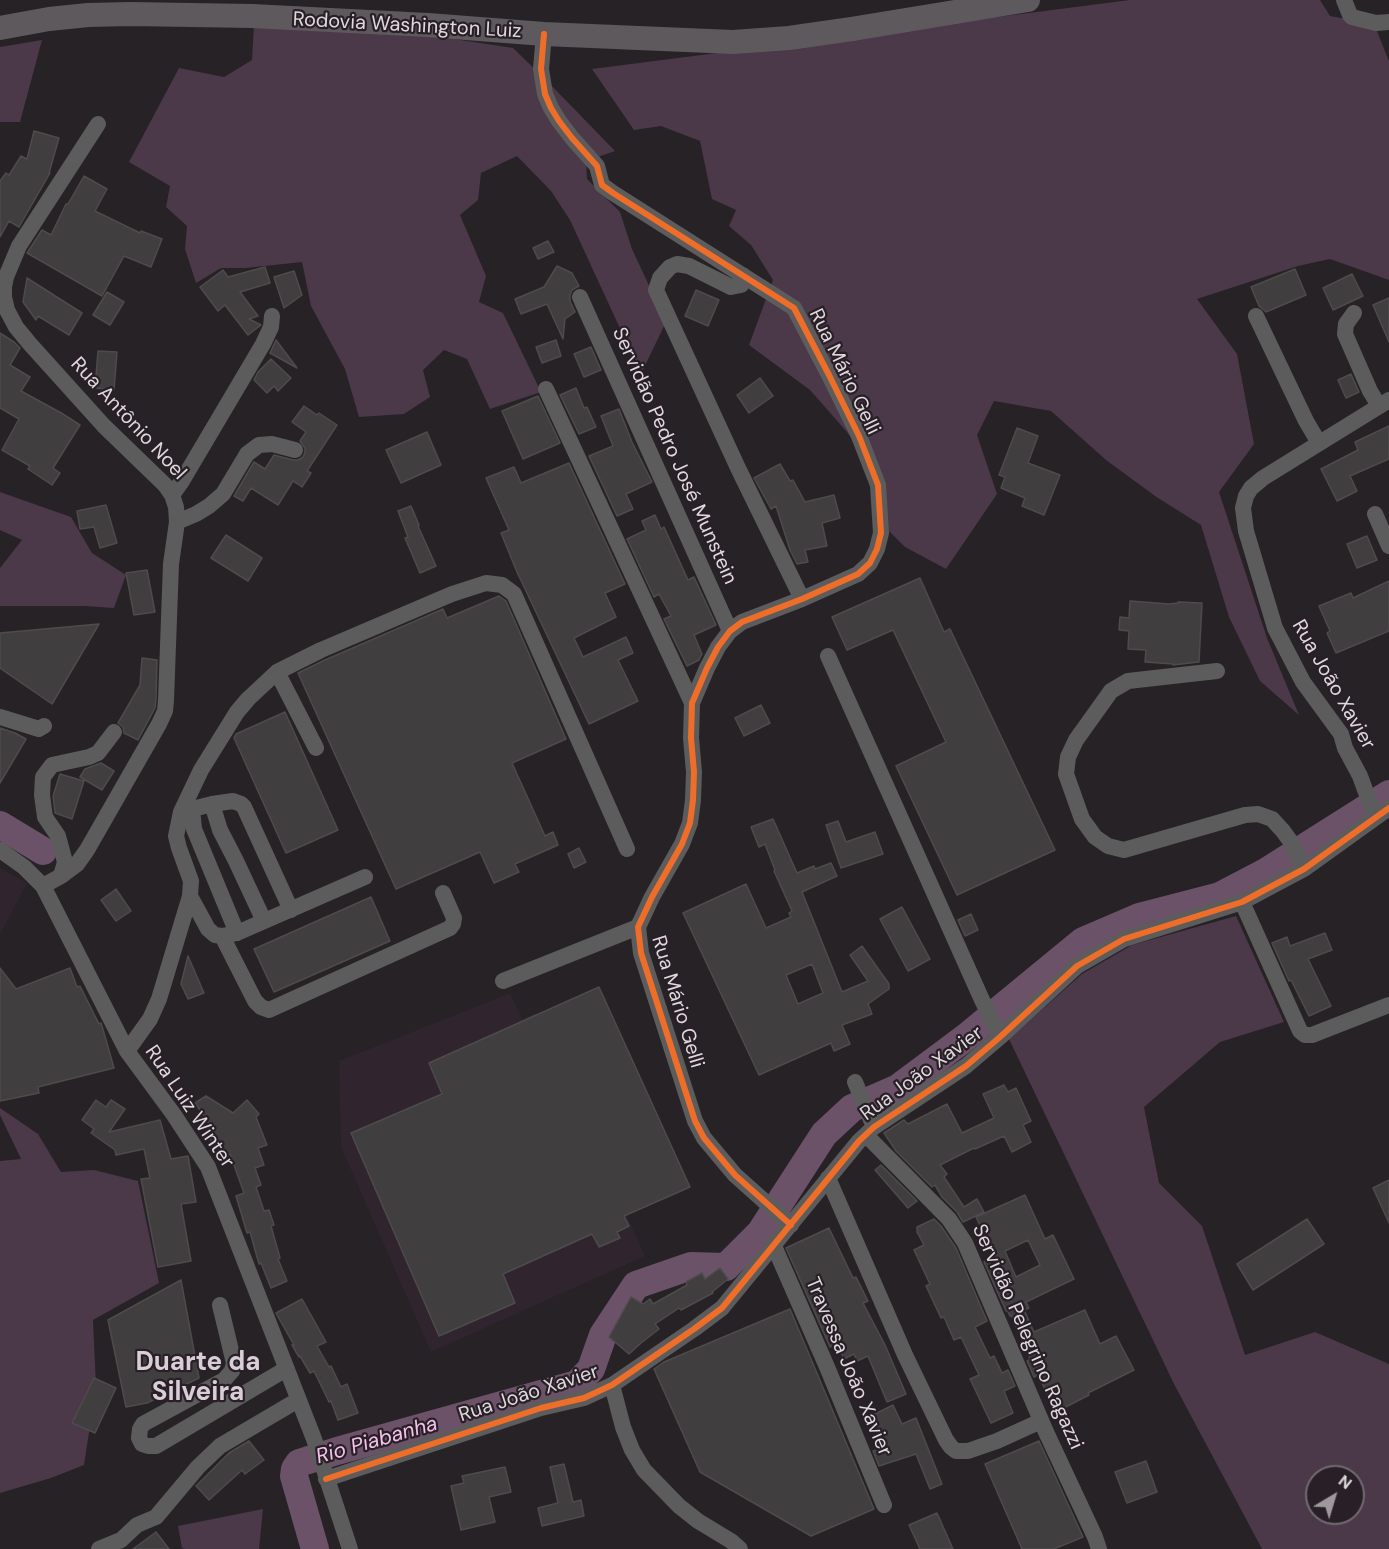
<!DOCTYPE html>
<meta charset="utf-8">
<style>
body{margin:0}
#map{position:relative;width:1389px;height:1549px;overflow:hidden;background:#272226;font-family:"DM Sans",sans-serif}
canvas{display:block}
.north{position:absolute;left:1305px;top:1465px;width:60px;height:60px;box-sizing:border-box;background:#292027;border:2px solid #726a70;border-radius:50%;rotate:38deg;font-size:16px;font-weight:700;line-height:24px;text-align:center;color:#dfd9dd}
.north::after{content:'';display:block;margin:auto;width:21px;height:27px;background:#9f999d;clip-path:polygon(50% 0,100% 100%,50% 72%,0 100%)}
</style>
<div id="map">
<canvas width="1389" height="1549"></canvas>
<div class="north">N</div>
</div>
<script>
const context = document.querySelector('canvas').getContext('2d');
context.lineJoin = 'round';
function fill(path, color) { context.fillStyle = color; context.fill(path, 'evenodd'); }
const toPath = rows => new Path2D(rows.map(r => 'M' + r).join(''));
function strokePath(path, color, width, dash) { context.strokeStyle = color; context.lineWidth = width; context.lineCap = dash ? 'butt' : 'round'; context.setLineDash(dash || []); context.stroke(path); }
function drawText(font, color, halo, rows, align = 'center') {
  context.font = font + ' "DM Sans",sans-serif'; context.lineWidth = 4.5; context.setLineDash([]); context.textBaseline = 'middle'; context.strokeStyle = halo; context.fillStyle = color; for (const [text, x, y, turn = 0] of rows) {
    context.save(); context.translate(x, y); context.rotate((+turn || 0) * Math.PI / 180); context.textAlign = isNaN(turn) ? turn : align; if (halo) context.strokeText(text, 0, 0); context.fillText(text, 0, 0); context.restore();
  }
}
fill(toPath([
 [0,868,27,883,0,935],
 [510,993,522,1019,535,1013,645,1256,431,1352,341,1147,339,1061]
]), '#30242e');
fill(toPath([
 [1130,0,1320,0,1330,16,1374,24,1389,61,1389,280,1330,259,1298,266,1197,299,1237,354,1254,444,1219,492,1267,638,1299,715,1260,681,1229,617,1201,525,1155,496,1106,460,1051,411,994,401,977,435,997,494,946,569,905,547,876,518,871,464,847,432,810,390,749,345,773,280,751,245,729,226,736,210,712,199,700,141,661,126,634,130,592,69],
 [254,24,441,37,513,48,550,84,615,151,586,161,587,179,620,212,632,249,666,322,641,374,570,220,551,191,517,156,481,173,478,200,460,215,486,276,479,302,503,313,541,392,490,409,467,359,444,350,423,370,430,397,404,414,359,417,345,369,311,306,302,262,246,268,221,268,196,283,185,249,187,226,166,207,170,186,129,162,179,68,224,77,252,60],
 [42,40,20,122,0,122,0,47],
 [0,492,71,517,92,553,126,575,114,608,84,606,0,606,0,568,22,540,0,530],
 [1236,916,1284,1022,1220,1042,1144,1107,1159,1183,1202,1226,1245,1355,1315,1332,1389,1364,1389,1549,1262,1549,1174,1384,1009,1039,1082,974,1132,945],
 [1317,1477,1353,1477,1353,1513,1317,1513],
 [0,1108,38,1134,61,1172,94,1170,138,1181,159,1283,93,1320,96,1387,84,1465,51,1478,0,1493,0,1161,21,1159,0,1115],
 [263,1509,259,1549,185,1549,182,1548,178,1526]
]), '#4b3849');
strokePath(toPath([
 [0,825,43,851],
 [315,1549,294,1476,295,1469,299,1463,337,1451,577,1384,591,1369,603,1335,636,1285,691,1266,726,1267,760,1233,824,1134,852,1108,898,1088,965,1038,1083,941,1139,917,1220,896,1264,873,1389,794]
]), '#6b5268', 28);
const building = toPath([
 [34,131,59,138,49,173,50,173,19,227,9,221,0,237,0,181,6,173,9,175,21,156,27,159,34,131],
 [84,176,107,189,95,211,140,233,141,231,162,239,151,267,124,256,102,296,27,253,42,230,51,235,66,204,68,204,84,176],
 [548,241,554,252,538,259,533,248,548,241],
 [557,266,572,273,579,286,572,290,570,295,570,301,575,312,565,319,563,339,547,304,521,314,515,299,544,287,557,266],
 [265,267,270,283,240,292,258,316,249,319,261,325,248,335,225,305,218,311,200,287,223,270,228,277,265,267],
 [1295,269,1306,295,1266,312,1259,306,1251,287,1295,269],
 [294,271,302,295,284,308,274,277,294,271],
 [1352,274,1363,296,1333,310,1323,288,1352,274],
 [27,278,82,313,69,335,38,316,36,320,23,302,27,278],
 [696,290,719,300,708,326,685,316,696,290],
 [107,292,124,302,110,325,93,315,107,292],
 [1389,298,1389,342,1373,305,1389,298],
 [0,333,14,342,20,348,10,365,30,377,21,391,63,414,80,425,53,468,60,473,52,485,28,469,30,466,2,450,19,419,0,408,0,333],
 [276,340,297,368,270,353,276,340],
 [556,340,561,356,542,363,536,347,556,340],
 [591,347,601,370,584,377,574,354,591,347],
 [98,351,117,352,114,390,95,388,98,351],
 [271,359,291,378,278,391,274,386,267,393,254,380,258,372,271,359],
 [1351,374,1359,392,1346,398,1338,380,1351,374],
 [760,378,773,396,749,413,737,395,760,378],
 [576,388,584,408,587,407,596,427,579,434,560,395,576,388],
 [538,396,560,443,523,459,502,411,538,396],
 [304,406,317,415,319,413,337,425,307,471,311,473,302,487,293,481,278,505,251,488,243,501,234,496,254,462,265,469,274,455,293,460,298,460,303,457,305,452,305,448,300,441,306,432,292,422,304,406],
 [619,409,632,442,652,482,626,494,633,509,617,516,589,456,613,446,601,416,619,409],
 [1389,426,1389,459,1350,476,1357,491,1337,501,1321,469,1358,450,1355,442,1389,426],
 [1017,428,1038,436,1028,463,1060,475,1044,515,1022,506,1025,498,1001,488,1005,477,999,475,1017,428],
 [427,432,441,465,401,483,386,450,427,432],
 [569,463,625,584,605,593,616,617,574,638,583,657,626,637,633,653,618,660,638,701,589,724,517,572,501,533,509,530,486,478,514,467,521,483,569,463],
 [780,464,790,481,793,480,805,502,834,495,840,518,822,523,827,546,805,550,808,562,797,564,790,550,776,506,771,509,754,478,780,464],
 [106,505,117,543,100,548,94,527,80,529,77,511,106,505],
 [411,506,419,525,418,526,436,566,420,573,405,538,408,537,398,511,411,506],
 [655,515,661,529,664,527,688,580,694,577,716,625,694,635,702,654,699,660,687,666,664,619,671,616,659,594,654,597,627,539,646,530,642,521,655,515],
 [226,535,262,558,248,581,211,558,226,535],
 [1367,536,1377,560,1357,568,1347,544,1367,536],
 [147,570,155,612,134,615,126,573,147,570],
 [920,578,944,632,950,629,1055,850,957,895,896,766,946,742,893,630,847,650,832,617,920,578],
 [1389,581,1389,631,1336,653,1327,633,1330,631,1319,606,1351,593,1353,598,1389,581],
 [499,596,506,601,566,739,512,763,545,836,553,832,558,845,515,864,519,872,494,883,480,852,396,889,298,673,325,660,443,609,447,618,499,596],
 [1130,601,1169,604,1178,603,1178,602,1202,603,1199,662,1173,665,1173,664,1145,662,1146,650,1128,649,1129,631,1119,630,1120,617,1129,618,1130,601],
 [99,624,52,704,0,668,0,633,99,624],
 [142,658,157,660,156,699,155,708,138,740,124,733,123,727,118,723,140,685,142,658],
 [761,705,770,723,744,736,735,718,761,705],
 [285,712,338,830,286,853,234,738,236,734,285,712],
 [0,728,15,733,26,739,0,783,0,728],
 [101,763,114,771,102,790,80,777,85,769,101,763],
 [60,774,84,781,72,819,55,813,53,796,60,774],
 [773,819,797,873,814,866,815,869,831,863,837,876,802,892,842,992,868,981,850,955,862,946,889,984,889,989,868,1004,872,1014,842,1025,850,1044,834,1051,831,1043,759,1075,683,913,746,884,766,928,791,917,789,913,792,911,774,871,775,870,765,844,759,847,751,827,773,819],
 [812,964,823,993,798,1004,786,975,812,964],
 [838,821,846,842,875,832,883,854,841,868,826,825,838,821],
 [579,848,586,862,574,868,568,854,579,848],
 [116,889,131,911,116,921,101,900,116,889],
 [371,897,390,941,274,992,254,949,371,897],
 [902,907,930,959,908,971,880,919,902,907],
 [971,914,978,930,965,936,958,920,971,914],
 [1325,933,1332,950,1308,959,1331,1006,1309,1016,1291,980,1289,981,1272,943,1287,937,1290,946,1325,933],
 [188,956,204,993,188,999,181,984,188,956],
 [0,968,16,989,70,968,77,987,80,986,99,1024,101,1023,102,1026,114,1068,38,1087,39,1093,0,1101,0,968],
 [599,987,690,1187,624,1216,629,1226,617,1232,620,1238,599,1247,592,1234,503,1274,515,1303,439,1336,351,1133,442,1094,429,1063,599,987],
 [1004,1085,1008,1092,1016,1088,1031,1121,1023,1125,1031,1142,1012,1152,1004,1136,975,1149,974,1148,940,1165,947,1174,944,1177,964,1207,977,1199,984,1212,963,1222,957,1212,942,1197,935,1185,932,1187,896,1151,884,1133,904,1120,908,1124,947,1104,962,1133,994,1118,983,1094,1004,1085],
 [206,1096,233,1113,247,1100,259,1114,256,1117,267,1145,258,1148,264,1165,255,1168,261,1185,256,1187,264,1211,269,1210,274,1225,271,1226,280,1258,278,1259,287,1281,271,1288,261,1263,259,1264,250,1232,247,1233,236,1196,244,1193,230,1154,219,1159,206,1131,212,1128,195,1103,206,1096],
 [96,1100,106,1107,111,1100,125,1109,109,1132,160,1120,171,1159,188,1156,196,1202,181,1204,191,1261,158,1267,141,1179,150,1178,144,1149,116,1155,115,1150,91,1133,94,1129,82,1120,96,1100],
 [881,1165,917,1201,908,1208,875,1170,881,1165],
 [1389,1180,1389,1223,1373,1188,1389,1180],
 [1025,1195,1045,1239,1053,1235,1074,1279,1026,1302,1029,1308,1024,1310,1034,1332,1085,1310,1100,1344,1116,1336,1134,1370,1088,1393,1089,1395,1056,1412,1038,1375,1034,1377,1027,1361,1030,1359,1011,1315,1010,1316,1007,1310,1006,1311,984,1262,995,1258,976,1217,1025,1195],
 [1028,1240,1040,1265,1016,1277,1005,1251,1028,1240],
 [934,1219,941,1226,956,1248,987,1321,975,1327,990,1358,994,1356,1002,1373,1008,1370,1015,1386,1004,1391,1013,1413,991,1423,970,1379,979,1375,961,1337,954,1340,944,1317,941,1318,926,1286,930,1284,914,1250,924,1245,917,1232,917,1227,934,1219],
 [1307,1219,1324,1244,1253,1290,1237,1264,1307,1219],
 [829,1228,853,1278,856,1277,868,1301,863,1303,885,1345,906,1394,887,1402,868,1356,857,1361,854,1354,844,1359,837,1344,830,1347,786,1248,829,1228],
 [720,1268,728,1279,712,1292,713,1293,681,1310,679,1308,655,1324,659,1329,641,1343,629,1354,609,1337,631,1297,643,1304,650,1299,653,1304,687,1285,686,1282,702,1273,705,1279,720,1268],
 [181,1280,199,1378,147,1403,126,1407,108,1320,181,1280],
 [302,1299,326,1342,317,1346,329,1367,331,1366,341,1387,347,1384,358,1413,338,1420,331,1401,329,1402,314,1371,310,1373,300,1356,299,1357,292,1345,294,1345,277,1315,276,1313,302,1299],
 [790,1309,874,1509,811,1536,700,1472,654,1369,664,1362,790,1309],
 [94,1378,116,1388,95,1433,72,1423,94,1378],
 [893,1405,902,1424,916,1418,942,1484,930,1489,916,1454,879,1466,873,1451,886,1447,871,1416,893,1405],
 [249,1441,264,1460,245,1474,242,1470,209,1500,196,1486,229,1453,249,1441],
 [1039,1441,1083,1537,1054,1549,1022,1549,985,1464,1039,1441],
 [1146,1461,1157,1492,1127,1503,1115,1472,1146,1461],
 [564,1464,573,1502,581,1500,584,1516,542,1526,538,1508,558,1503,550,1467,564,1464],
 [505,1467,511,1492,489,1497,495,1522,461,1530,451,1486,464,1483,462,1476,505,1467],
 [937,1513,953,1549,920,1549,909,1525,937,1513],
 [156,1532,169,1549,133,1549,156,1532]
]);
fill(building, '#413e3f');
strokePath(building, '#4e4b4c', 1.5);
strokePath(toPath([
 [1344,0,1350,15,1352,17,1376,23,1389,22],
 [544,34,541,69,545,94,551,108,559,121,572,138,597,166,602,185,613,193,794,308,829,375,859,436,878,485,881,533,877,549,870,563,858,574,802,599,742,622,730,631,718,647,707,668,692,703,691,738,694,772,693,800,690,823,682,844,652,897,638,927,641,953,695,1121,704,1138,735,1175,791,1225],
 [743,275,741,285,731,287,689,266,677,264,670,267,660,278,656,290,738,468,802,599],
 [580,297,730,631],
 [1354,313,1346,324,1345,334,1370,391,1379,406],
 [1256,316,1306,421,1319,443],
 [546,389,692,703],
 [172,495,182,481,263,344,271,327,272,316],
 [1375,514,1389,546],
 [177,522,196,514,209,506,223,494,247,454,259,445,272,444,295,450],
 [828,656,982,1000,1000,1037],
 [1217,671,1128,681,1111,691,1076,740,1068,757,1066,774,1082,819,1095,837,1108,846,1124,850,1245,815,1258,814,1272,819,1283,831,1291,842,1304,869],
 [277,672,316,748],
 [0,717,39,729,44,726],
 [212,804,220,830,236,861,264,921],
 [192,809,194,829,199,841,237,933],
 [181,812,212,804,233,801,241,804,244,807,291,910],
 [1375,817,1360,776,1345,748,1341,734,1303,682,1275,628,1246,531,1243,508,1246,496,1251,488,1263,478,1389,400],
 [0,850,24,867,43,886,127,1051,174,1115,208,1167,314,1439,350,1549],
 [61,876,65,862,58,836,45,817,42,795,43,777,52,765,89,757,98,753,114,732],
 [43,886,61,876,77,864,87,850,159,724,165,711,166,700,171,564,177,522,176,507,172,495,165,485,104,426,30,344,16,327,7,310,4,297,4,287,6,277,19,246,98,124],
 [190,896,208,929,215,935,222,936,237,933,365,877],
 [1242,902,1300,1031,1305,1035,1312,1035,1389,1005],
 [222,936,255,1001,261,1007,269,1010,450,928,453,924,454,918,443,893],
 [503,981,638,927],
 [127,1051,150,1019,159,999,190,896,191,881,179,848,176,836,181,812,201,770,237,712,248,699,277,672,321,650,452,594,486,583,502,585,514,594,627,849],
 [855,1082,874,1127],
 [866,1135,949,1219,965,1243,1046,1432,1095,1537,1099,1549],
 [828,1178,905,1355,946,1440,951,1447,956,1451,968,1451,997,1441,1041,1421],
 [774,1246,827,1367,884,1505],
 [220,1305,234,1363,232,1371,224,1380,143,1424,140,1429,139,1438,142,1444,148,1446,156,1446,286,1369],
 [612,1385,623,1427,632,1450,644,1470,679,1506,698,1521,731,1541,740,1549],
 [326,1479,541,1408,584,1398,612,1385,694,1329,722,1308,859,1141,874,1127,966,1066,1000,1037,1077,966,1124,939,1242,902,1304,869,1389,808],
 [99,1549,121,1540,137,1525,156,1517,198,1467,220,1446,298,1400]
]), '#5d5c5d', 16);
strokePath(toPath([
 [0,28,49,19,88,15,130,14,252,16,428,25,544,34,733,42,789,38,852,29,1028,0]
]), '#5d595c', 24);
strokePath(toPath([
 [544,34,541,69,545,94,551,108,559,121,572,138,597,166,602,185,613,193,794,308,829,375,859,436,878,485,881,533,877,549,870,563,858,574,802,599,742,622,730,631,718,647,707,668,692,703,691,738,694,772,693,800,690,823,682,844,652,897,638,927,641,953,695,1121,704,1138,735,1175,791,1225],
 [326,1479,541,1408,584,1398,612,1385,694,1329,722,1308,859,1141,874,1127,966,1066,1000,1037,1077,966,1124,939,1242,902,1304,869,1389,808]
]), '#ee6e29', 6);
drawText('20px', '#dfd9dd', '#292027', [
 ["Rodovia Washington Luiz",407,26,3],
 ["Rua Mário Gelli",844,372,64],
 ["Rua Antônio Noel",128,419,47],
 ["Servidão Pedro José Munstein",674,456,66],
 ["Rua João Xavier",1333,685,60],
 ["Rua Mário Gelli",677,1002,73],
 ["Rua João Xavier",922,1074,-36],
 ["Rua Luiz Winter",189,1107,56],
 ["Servidão Pelegrino Ragazzi",1027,1337,66],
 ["Travessa João Xavier",848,1367,67],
 ["Rua João Xavier",529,1394,-18]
]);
drawText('italic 21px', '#f4c2ec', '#292027', [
 ["Rio Piabanha",377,1441,-16]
]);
drawText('bold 26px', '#d9ced7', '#292027', [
 ["Duarte da",198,1363],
 ["Silveira",198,1393]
]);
</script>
